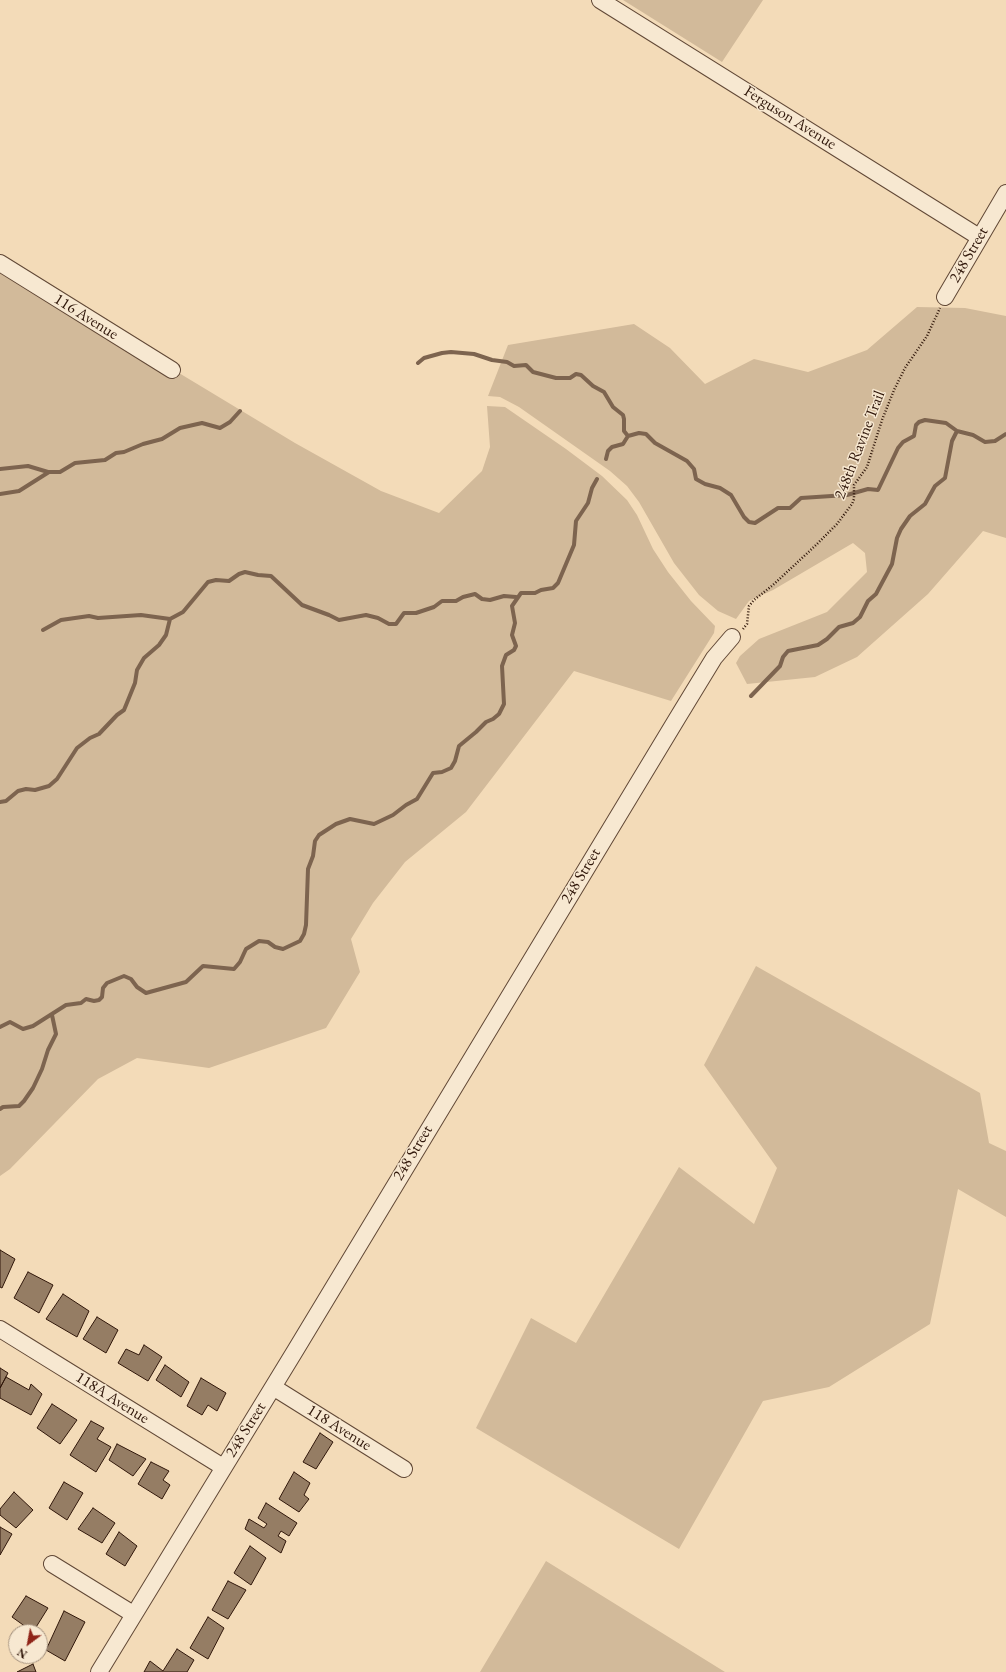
<!DOCTYPE html>
<style>
body{margin:0}
#map{position:relative;width:1006px;height:1672px;overflow:hidden;background:#f3dbb8;font-family:"EB Garamond",serif}
canvas{display:block}
.north{position:absolute;left:8px;top:1624px;width:40px;height:40px;box-sizing:border-box;background:#f7e8d1;border:1px solid #a79481;border-radius:50%;rotate:212deg;font-size:11px;font-weight:700;line-height:16px;text-align:center;color:#30170a}
.north::after{content:'';display:block;margin:auto;width:14px;height:18px;background:#8f2418;clip-path:polygon(50% 0,100% 100%,50% 72%,0 100%)}
</style>
<div id="map">
<canvas width="1006" height="1672"></canvas>
<div class="north">N</div>
</div>
<script>
const context = document.querySelector('canvas').getContext('2d');
context.lineJoin = 'round';
function fill(path, color) { context.fillStyle = color; context.fill(path, 'evenodd'); }
const toPath = rows => new Path2D(rows.map(r => 'M' + r).join(''));
function strokePath(path, color, width, dash) { context.strokeStyle = color; context.lineWidth = width; context.lineCap = dash ? 'butt' : 'round'; context.setLineDash(dash || []); context.stroke(path); }
function drawText(font, color, halo, rows, align = 'center') {
  context.font = font + ' "EB Garamond",serif'; context.lineWidth = 3; context.setLineDash([]); context.textBaseline = 'middle'; context.strokeStyle = halo; context.fillStyle = color; for (const [text, x, y, turn = 0] of rows) {
    context.save(); context.translate(x, y); context.rotate((+turn || 0) * Math.PI / 180); context.textAlign = isNaN(turn) ? turn : align; if (halo) context.strokeText(text, 0, 0); context.fillText(text, 0, 0); context.restore();
  }
}
fill(toPath([
 [623,0,763,0,722,62],
 [0,265,295,443,381,491,439,513,482,471,490,447,487,406,505,407,566,449,602,476,627,500,637,515,653,549,668,572,691,601,715,626,714,633,671,701,574,671,466,812,405,862,373,903,351,939,360,972,326,1028,209,1068,137,1058,98,1079,10,1169,0,1176],
 [917,307,965,308,1006,316,1006,538,983,531,928,594,857,657,815,677,747,684,736,663,740,656,759,639,827,612,867,572,865,553,853,543,773,590,749,601,736,619,718,611,699,595,674,563,639,502,627,486,610,471,519,407,500,397,488,396,508,345,634,324,670,348,705,384,754,359,808,372,867,350],
 [756,966,980,1093,989,1143,1006,1151,1006,1217,958,1189,930,1324,829,1387,763,1401,679,1549,476,1428,531,1318,576,1343,679,1167,754,1224,777,1168,704,1065],
 [546,1561,725,1672,480,1672]
]), '#d2ba9a');
strokePath(toPath([
 [418,363,424,358,442,353,451,352,474,354,492,360,507,362,514,366,526,365,533,372,556,378,570,378,576,374,581,375,593,386,604,392,613,407,623,415,624,419,624,431,628,436],
 [606,459,608,451,612,447,623,444,628,436,639,433,646,434,655,443,687,461,694,469,696,479,705,484,720,488,731,495,744,517,749,522,755,523,778,508,790,508,801,498,847,495,868,489,878,490,898,448,903,442,914,436,916,425,919,422,925,420,946,423,957,431,973,435,985,442,995,441,1006,434],
 [0,469,28,466,48,472],
 [0,494,19,491,49,472,60,472,75,463,105,460,116,453,124,452,143,444,162,439,180,428,202,423,220,428,230,422,240,411],
 [43,630,61,620,89,616,98,618,141,615,170,619,183,612,208,582,216,580,229,581,239,574,245,572,258,575,271,576,302,605,329,615,339,620,366,615,378,618,389,624,396,624,404,613,416,613,434,607,442,601,456,601,463,597,475,594,482,599,490,600,504,596,516,597],
 [751,696,780,666,783,657,788,651,818,645,827,639,839,627,853,623,860,617,868,601,876,594,892,564,897,538,901,529,910,516,925,504,935,486,945,478,952,441,957,431],
 [0,802,6,801,18,791,26,789,35,790,49,786,57,779,77,748,90,738,99,734,117,715,124,710,135,683,137,670,144,658,159,645,166,635,170,619],
 [0,1027,10,1022,23,1029,33,1026,66,1005,81,1003,86,999,94,1001,99,1000,102,997,103,988,107,983,124,976,131,979,137,987,146,993,186,982,203,966,234,969,240,962,246,949,259,941,268,942,275,947,283,949,300,941,304,934,306,925,308,869,313,856,315,841,319,835,336,824,350,819,374,824,393,815,406,805,417,799,433,773,442,772,451,768,455,761,459,746,476,732,486,722,493,719,499,714,504,704,502,666,506,655,514,650,516,646,512,635,515,623,512,606,521,593,535,593,541,590,553,588,558,583,574,545,576,521,588,503,592,488,597,479],
 [0,1109,3,1107,19,1106,24,1101,33,1088,42,1069,48,1050,56,1034,52,1015]
]), '#7d644f', 4);
const building = toPath([
 [0,1250,15,1259,2,1288,0,1287,0,1250],
 [28,1272,53,1285,39,1313,14,1298,28,1272],
 [63,1294,89,1311,77,1337,46,1319,63,1294],
 [97,1317,118,1330,106,1353,83,1339,97,1317],
 [144,1345,162,1357,148,1381,118,1363,126,1349,139,1355,144,1345],
 [165,1365,189,1382,181,1397,156,1380,165,1365],
 [0,1368,8,1373,0,1388,0,1368],
 [6,1377,29,1390,31,1384,42,1394,31,1415,0,1398,0,1388,6,1377],
 [201,1378,226,1393,217,1411,208,1405,202,1415,187,1406,201,1378],
 [52,1404,77,1420,60,1444,37,1428,52,1404],
 [91,1421,104,1428,97,1439,111,1447,96,1472,70,1455,91,1421],
 [320,1433,333,1442,316,1469,303,1462,320,1433],
 [117,1444,146,1459,133,1476,109,1460,117,1444],
 [151,1462,169,1471,163,1480,170,1485,162,1499,138,1484,151,1462],
 [294,1472,310,1483,304,1495,309,1499,299,1512,279,1499,294,1472],
 [64,1482,83,1493,67,1520,49,1508,64,1482],
 [14,1492,33,1510,16,1528,0,1515,0,1509,14,1492],
 [266,1503,297,1523,289,1536,281,1531,278,1536,286,1541,281,1553,245,1529,249,1519,264,1528,267,1524,258,1518,266,1503],
 [93,1508,115,1523,102,1543,78,1529,93,1508],
 [0,1527,12,1534,0,1555,0,1527],
 [119,1532,137,1546,125,1566,106,1554,119,1532],
 [250,1546,266,1558,251,1585,234,1573,250,1546],
 [228,1581,246,1590,228,1619,212,1610,228,1581],
 [26,1596,48,1608,33,1632,12,1617,26,1596],
 [64,1611,85,1622,65,1661,46,1650,64,1611],
 [208,1617,224,1628,208,1659,190,1648,208,1617],
 [177,1649,194,1660,187,1672,144,1672,150,1661,163,1671,177,1649],
 [33,1664,36,1672,17,1672,33,1664]
]);
fill(building, '#957d64');
strokePath(building, '#30170a', 1);
const minor = toPath([
 [600,0,979,237],
 [0,263,172,370],
 [945,297,1006,193],
 [0,1329,223,1467],
 [273,1387,404,1469],
 [52,1564,133,1614],
 [99,1672,295,1351,678,717,714,658,732,637]
]);
strokePath(minor, '#614836', 18);
strokePath(toPath([
 [743,629,747,624,749,606,754,600,773,585,816,545,837,524,852,504,854,499,854,485,867,467,882,420,894,390,905,368,927,336,940,308]
]), '#30170a', 2.5, [1, 2]);
strokePath(minor, '#f7e8d1', 16);
drawText('16px', '#30170a', '#f7e8d1', [
 ["Ferguson Avenue",790,118,32],
 ["248 Street",969,255,-60],
 ["116 Avenue",86,317,32],
 ["248th Ravine Trail",860,445,-69],
 ["248 Street",581,876,-59],
 ["248 Street",413,1153,-59],
 ["118A Avenue",112,1398,32],
 ["118 Avenue",339,1428,32],
 ["248 Street",246,1430,-58]
]);
</script>
